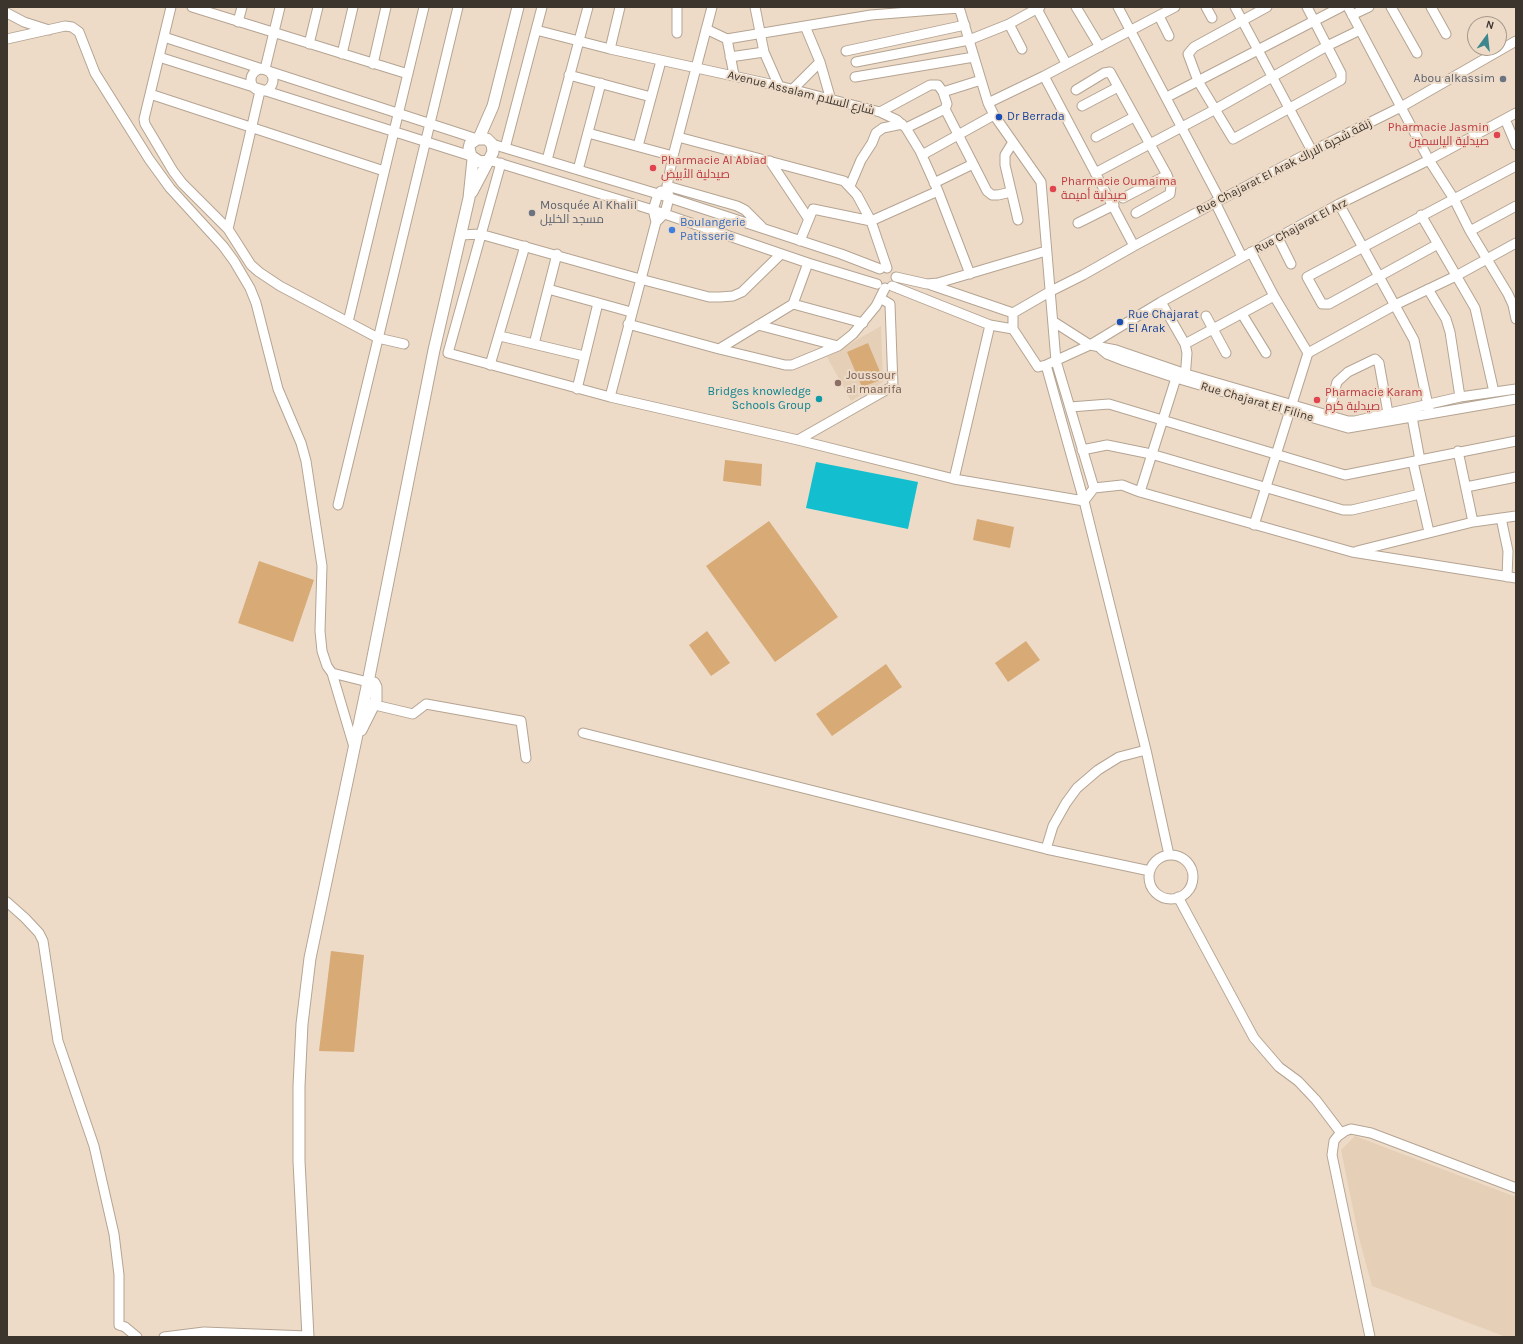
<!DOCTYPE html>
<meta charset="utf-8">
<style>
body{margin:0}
#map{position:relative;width:1523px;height:1344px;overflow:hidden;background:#eddbc8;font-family:Karla,sans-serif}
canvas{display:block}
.frame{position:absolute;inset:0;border:8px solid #3c352e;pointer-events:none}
.north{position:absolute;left:1467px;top:16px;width:40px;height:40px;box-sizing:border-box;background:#eddbc8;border:1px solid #a6998a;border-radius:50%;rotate:15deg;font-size:11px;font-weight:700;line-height:16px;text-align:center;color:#3c352e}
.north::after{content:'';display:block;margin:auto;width:14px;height:18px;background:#3e868d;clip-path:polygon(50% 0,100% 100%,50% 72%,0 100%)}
</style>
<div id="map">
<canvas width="1523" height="1344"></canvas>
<div class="frame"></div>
<div class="north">N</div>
</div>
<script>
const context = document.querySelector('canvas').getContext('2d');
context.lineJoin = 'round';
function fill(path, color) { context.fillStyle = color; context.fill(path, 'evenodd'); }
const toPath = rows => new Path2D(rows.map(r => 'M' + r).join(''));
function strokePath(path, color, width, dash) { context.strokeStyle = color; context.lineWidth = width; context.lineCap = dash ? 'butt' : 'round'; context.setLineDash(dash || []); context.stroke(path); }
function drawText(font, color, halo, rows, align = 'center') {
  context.font = font + ' Karla,Cairo,sans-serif'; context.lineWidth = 4; context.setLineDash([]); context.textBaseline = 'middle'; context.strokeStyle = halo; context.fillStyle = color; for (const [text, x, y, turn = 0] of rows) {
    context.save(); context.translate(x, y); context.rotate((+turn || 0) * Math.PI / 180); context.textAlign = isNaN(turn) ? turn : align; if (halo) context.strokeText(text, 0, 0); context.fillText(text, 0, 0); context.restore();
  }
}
fill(toPath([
 [881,326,883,382,851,401,827,357],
 [1355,1136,1516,1197,1516,1337,1506,1337,1372,1286,1359,1238,1341,1150]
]), '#e6cfb7');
fill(toPath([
 [868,343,883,379,862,387,847,352],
 [725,460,762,464,761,486,723,481],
 [977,519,1014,527,1010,548,973,540],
 [769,521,838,617,775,662,706,566],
 [259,561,314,580,293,642,238,623],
 [707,631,730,663,711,676,689,645],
 [1026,641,1040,660,1008,682,995,663],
 [886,664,902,687,832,736,816,714],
 [331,951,364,955,354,1052,319,1051]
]), '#d7aa76');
fill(toPath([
 [816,462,918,482,908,529,806,508]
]), '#13bfcf');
const minor = toPath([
 [171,7,144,119,145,124,173,171,182,183,228,229,251,265,259,272,280,286,378,338,404,344],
 [192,7,408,74],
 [677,7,677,33],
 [755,7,764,52,779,86],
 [1036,7,1066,63],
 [1076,7,1100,47],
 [1118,7,1220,200],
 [1206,7,1212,18],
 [1235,7,1312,151],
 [1267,7,1194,47,1188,54,1198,81,1233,139,1341,80,1341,73,1307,7],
 [1348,7,1429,160,1454,199,1470,231,1508,294,1513,305,1516,319],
 [1391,7,1417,53],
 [1431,7,1446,34],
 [7,13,24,22,49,30],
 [1352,15,1369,7],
 [1159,16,1169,36],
 [238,22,242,7],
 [1009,24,1022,49],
 [805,26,820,62,831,100],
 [706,29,727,39],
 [536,30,610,49,779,86,880,112,897,120,906,128,920,151,938,191,970,274],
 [164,37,477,139],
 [7,39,65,26,72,27,79,32,95,73,149,159,170,188,223,246,234,261,250,288,256,303,278,389,301,443,306,461,322,566,320,631,322,651,327,666,332,673,354,747],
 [727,39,871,15,959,8],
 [727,39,734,75],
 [309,44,318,7],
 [610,49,620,7],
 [846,51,965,25],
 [342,54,353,7],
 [159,57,471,156],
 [730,57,764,52],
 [856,62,969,40,1009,24,1040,7],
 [373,64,386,7],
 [265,69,280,7],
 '251 80a11 11 0 1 1 22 0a11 11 0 1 1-22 0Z',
 [569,75,651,97],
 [1044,76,1134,246],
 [855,77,974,57],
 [792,90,820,62],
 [1076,90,1104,73,1110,72,1167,175,1171,186,1170,194,1136,213],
 [150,94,384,171],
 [1167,97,1341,7],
 [988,103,1044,76,1175,7],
 [1082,106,1118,87],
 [945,109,987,191,992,195,998,195,1011,192],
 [880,112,930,85,938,85,943,92,981,80],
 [1505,119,1516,145],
 [906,128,945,109,947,104,943,92],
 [588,133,673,156],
 [678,137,844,181,857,195,871,221,887,268],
 [1096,137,1134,117],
 [1013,142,1005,155,1005,165,1018,220],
 [492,144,658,194,841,254,880,269],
 [638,146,661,61],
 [505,148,542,7],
 [922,155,994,115],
 [489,160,653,210,808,263,877,284],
 [547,160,588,7],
 [770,161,808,218],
 [501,163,448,353,610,397,798,440,954,479,1084,501,1094,488,1056,361,1041,182,994,115,988,103,959,7],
 [578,170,601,83],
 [1095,173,1214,110,1327,46,1360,30],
 [934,183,973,164],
 [667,186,737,206,745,210,762,227],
 [850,186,861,160,872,143,876,133,883,128,902,124],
 [1123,198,1167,175],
 [1215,202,1242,257],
 [1339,204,1414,340,1429,410],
 [1421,215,1475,308,1494,392],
 [656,222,665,213,669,198,667,186,673,156,712,7],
 [1078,223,1114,205],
 [228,229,260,91],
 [1470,231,1516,206],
 [461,235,480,234,640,279,709,297,720,297,733,296,742,292,781,254],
 [1278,238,1291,264],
 [800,241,813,209,871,221,938,191],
 [1438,244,1329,304,1322,304,1307,277,1516,166],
 [1251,252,1274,296,1308,353],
 [896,277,927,284,938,283,1046,251],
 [931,285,1013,313],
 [892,286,990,325,1013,329,1038,367,1046,365,1090,345,1161,302,1339,204,1429,160,1516,113],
 [548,289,631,312],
 [1428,289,1446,319,1450,332,1460,397],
 [1161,302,1185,344,1187,353,1185,379],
 [793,304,863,323],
 [1242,314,1266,353],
 [1206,316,1226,353],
 [348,322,424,7],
 [1054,322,1090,345,1116,350,1186,374,1348,421,1355,421,1460,397,1516,389],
 [628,324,719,349,785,365,792,365,838,346,853,334,876,306,885,288],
 [758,325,838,346],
 [1013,329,1013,313,1051,291,1083,275,1134,246,1312,151,1401,107,1516,41],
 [500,336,584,356],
 [534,344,557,254],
 [1185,344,1274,296],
 [719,349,793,304,808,263],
 [1101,349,1107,354,1125,361,1176,378,1348,428,1516,399],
 [490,365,525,246],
 [1046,365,1084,501,1146,750,1169,855],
 [577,389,598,303],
 [610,397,656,222,653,210,658,194,661,191],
 [1070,407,1109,404,1345,475,1516,441],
 [1328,414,1337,382,1348,372,1375,359,1379,363,1388,413],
 [1412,417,1420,460],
 [798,440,893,386,890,304,880,298],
 [1082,450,1107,445,1151,454,1343,510,1352,510,1420,494],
 [1458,451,1473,522],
 [1413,462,1429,532],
 [954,479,990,325],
 [1466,487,1516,477],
 [1094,488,1122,485,1140,492,1352,552,1516,578],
 [1140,492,1176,378],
 [338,505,458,7],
 [1501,518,1508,551,1507,577],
 [1254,525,1308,353,1395,305,1456,276,1516,243],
 [1357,551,1473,522,1516,516],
 [332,673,368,682],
 [375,705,413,714,426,704,521,721,526,758],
 [583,733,1046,849,1150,871],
 [1046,849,1053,826,1066,803,1077,788,1098,770,1119,757,1146,750],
 '1149 877a22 22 0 1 1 44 0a22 22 0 1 1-44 0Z',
 [1178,897,1254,1038,1279,1067,1298,1081,1316,1100,1341,1133],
 [7,902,25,918,39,933,43,941,58,1041,94,1146,114,1234,119,1275,119,1325,125,1327,137,1337],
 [164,1337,204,1332,307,1336],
 [1370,1337,1332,1155,1334,1141,1338,1136,1345,1131,1351,1129,1371,1133,1516,1188]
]);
const major = toPath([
 [479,138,493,106,518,7],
 [472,192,493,152,492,144,487,139,477,139,470,144,469,148,471,156,480,162,488,161],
 [361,730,376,700,376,687,374,683,368,682],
 [308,1337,299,1161,299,1086,302,1024,310,958,368,682,434,350,469,198,473,159]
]);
strokePath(minor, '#b5a492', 11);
strokePath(major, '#b5a492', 13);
strokePath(minor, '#fff', 9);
strokePath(major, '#fff', 11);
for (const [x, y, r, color] of [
 [1503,79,4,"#6b7280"],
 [999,117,4,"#1a4fb4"],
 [1497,135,4,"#e0444e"],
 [653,168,4,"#e0444e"],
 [1053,189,4,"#e0444e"],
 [532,213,4,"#6b7280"],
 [672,230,4,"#3f7fe0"],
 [1120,322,4,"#1a4fb4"],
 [838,383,4,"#8d6e63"],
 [819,399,4,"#0f9aa8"],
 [1317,400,4,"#e0444e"]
]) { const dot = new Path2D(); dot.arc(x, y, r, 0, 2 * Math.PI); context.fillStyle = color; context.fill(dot); strokePath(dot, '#eddbc8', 1.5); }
drawText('12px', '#5b616d', '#eddbc8', [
 ["Abou alkassim",1495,79],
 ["Mosquée Al Khalil",540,206,"left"],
 ["مسجد الخليل",540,220,"left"]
], 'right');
drawText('12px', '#3c352e', '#eddbc8', [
 ["Avenue Assalam شارع السلام",801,93,14],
 ["Rue Chajarat El Arak زنقة شجرة الاراك",1284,167,-27],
 ["Rue Chajarat El Arz",1301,226,-28],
 ["Rue Chajarat El Filine",1257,402,16]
]);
drawText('12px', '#164399', '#eddbc8', [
 ["Dr Berrada",1007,117],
 ["Rue Chajarat",1128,315],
 ["El Arak",1128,329]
], 'left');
drawText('12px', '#be3a42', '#eddbc8', [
 ["Pharmacie Jasmin",1489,128,"right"],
 ["صيدلية الياسمين",1489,142,"right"],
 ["Pharmacie Al Abiad",661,161],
 ["صيدلية الأبيض",661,175],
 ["Pharmacie Oumaima",1061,182],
 ["صيدلية أميمة",1061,196],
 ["Pharmacie Karam",1325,393],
 ["صيدلية كرم",1325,407]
], 'left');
drawText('12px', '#366cbe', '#eddbc8', [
 ["Boulangerie",680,223],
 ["Patisserie",680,237]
], 'left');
drawText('12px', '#785e54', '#eddbc8', [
 ["Joussour",846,376],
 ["al maarifa",846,390]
], 'left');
drawText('12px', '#0d838f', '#eddbc8', [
 ["Bridges knowledge",811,392],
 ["Schools Group",811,406]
], 'right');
</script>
